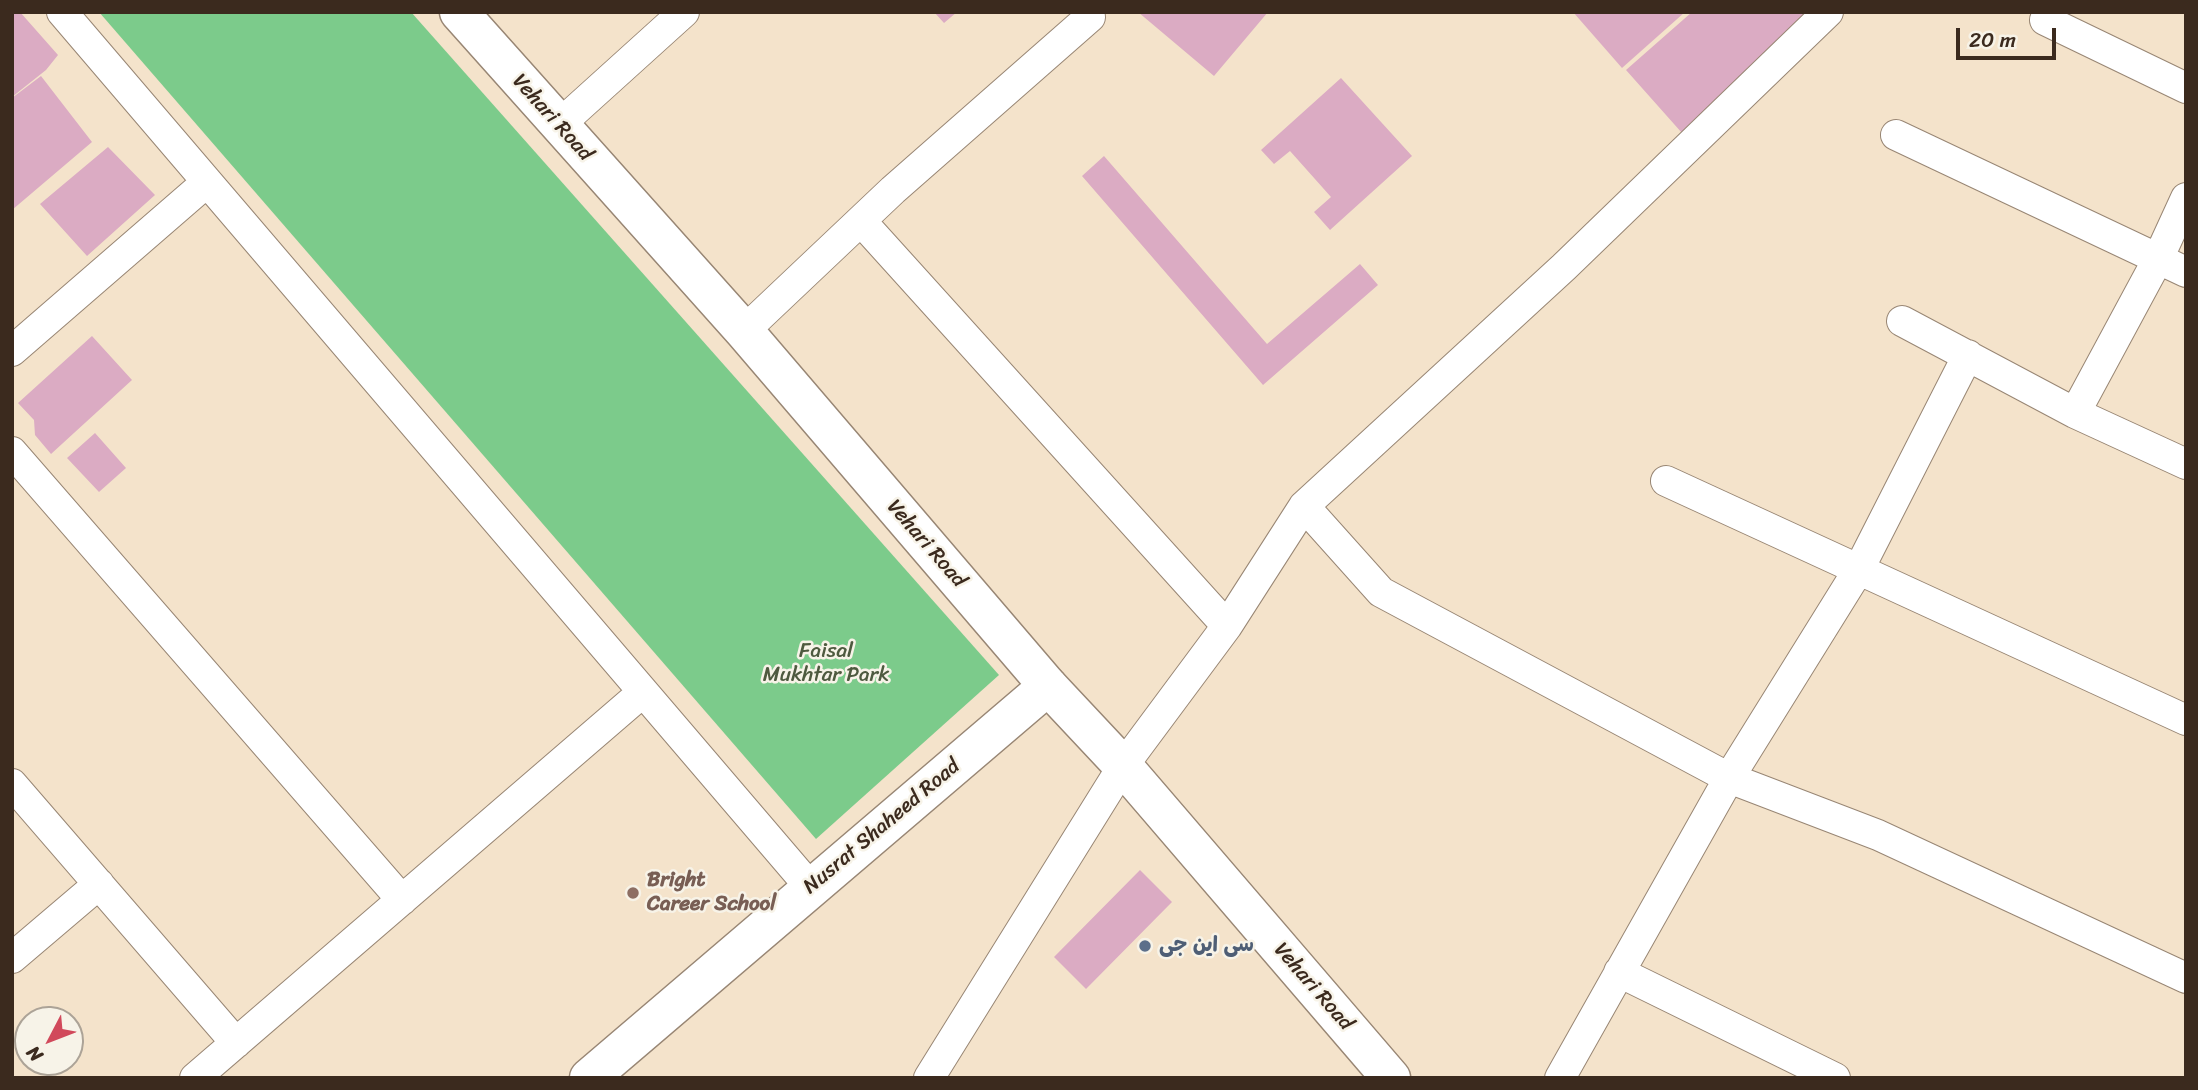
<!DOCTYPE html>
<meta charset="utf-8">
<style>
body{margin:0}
#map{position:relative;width:2198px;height:1090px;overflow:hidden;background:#f4e3cb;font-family:Sriracha,sans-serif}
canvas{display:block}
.frame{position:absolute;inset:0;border:14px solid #3b2a1e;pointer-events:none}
.north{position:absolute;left:14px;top:1006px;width:70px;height:70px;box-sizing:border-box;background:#f7f3e8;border:2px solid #aca397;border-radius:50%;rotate:228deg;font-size:19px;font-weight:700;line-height:28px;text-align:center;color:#3b2a1e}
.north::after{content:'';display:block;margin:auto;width:24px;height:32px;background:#d1495b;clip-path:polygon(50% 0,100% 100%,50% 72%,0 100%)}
.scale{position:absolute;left:1956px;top:28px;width:100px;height:32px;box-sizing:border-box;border:4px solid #3b2a1e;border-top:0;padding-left:9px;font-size:21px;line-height:24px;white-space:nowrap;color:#3b2a1e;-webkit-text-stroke:5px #f7f3e8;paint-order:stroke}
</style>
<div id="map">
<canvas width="2198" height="1090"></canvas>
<div class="frame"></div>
<div class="north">N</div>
<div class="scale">20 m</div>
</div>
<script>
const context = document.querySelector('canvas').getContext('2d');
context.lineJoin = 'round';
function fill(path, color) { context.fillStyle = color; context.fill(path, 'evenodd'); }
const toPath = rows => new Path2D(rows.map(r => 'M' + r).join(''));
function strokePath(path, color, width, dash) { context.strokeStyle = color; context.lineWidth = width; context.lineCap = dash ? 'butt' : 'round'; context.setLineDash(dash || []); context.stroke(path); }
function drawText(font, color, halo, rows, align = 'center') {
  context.font = font + ' Sriracha,"Playpen Sans Arabic",sans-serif'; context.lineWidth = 5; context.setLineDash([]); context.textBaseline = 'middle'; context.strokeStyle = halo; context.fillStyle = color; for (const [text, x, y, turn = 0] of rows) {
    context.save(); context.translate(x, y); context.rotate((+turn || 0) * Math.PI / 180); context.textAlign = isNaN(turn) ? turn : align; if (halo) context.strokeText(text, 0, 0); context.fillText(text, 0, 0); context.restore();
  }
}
fill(toPath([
 [99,12,411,12,999,675,816,839]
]), '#7ccb8b');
fill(toPath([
 [12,12,20,12,58,55,46,70,12,97],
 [934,12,957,12,944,23],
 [1138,12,1268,12,1214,76],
 [1573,12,1685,12,1622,68],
 [1692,12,1810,12,1682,133,1626,70],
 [41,76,92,142,12,210,12,98],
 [1341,78,1412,156,1330,230,1314,212,1331,197,1290,151,1274,164,1261,150],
 [108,147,155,195,87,256,40,204],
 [1104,156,1267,344,1360,264,1378,285,1263,385,1082,176],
 [92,336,132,380,51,454,35,435,34,420,18,403],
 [95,433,126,468,99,492,67,458],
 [1140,870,1172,902,1086,989,1054,957]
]), '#dbabc3');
const street = toPath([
 [62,12,811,888],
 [2045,20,2186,88],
 [559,125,684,12],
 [1896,135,2186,272],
 [861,221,1227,626],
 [1902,321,2075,413,2186,464],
 [744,331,893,190,1090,17],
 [12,351,207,182],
 [2075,413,2158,259,2186,198],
 [12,452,402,900],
 [1666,481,2186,720],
 [1304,506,1381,592,1729,778,1878,835,2186,978],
 [12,784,236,1043],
 [12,958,99,884],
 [1619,972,1835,1078],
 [195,1078,643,692],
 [929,1078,1123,766,1227,626,1304,506,1564,267,1828,12],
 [1560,1078,1729,778,1859,569,1968,355]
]);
const secondary = toPath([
 [589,1078,1048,686]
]);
const primary = toPath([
 [459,12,744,331,1048,686,1123,766,1391,1078]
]);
strokePath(street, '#988674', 32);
strokePath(secondary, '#988674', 41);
strokePath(primary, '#988674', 41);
strokePath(street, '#fff', 30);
strokePath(secondary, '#fff', 38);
strokePath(primary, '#fff', 38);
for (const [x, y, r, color] of [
 [633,893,7,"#8d6e63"],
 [1145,946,7,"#5c6f8a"]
]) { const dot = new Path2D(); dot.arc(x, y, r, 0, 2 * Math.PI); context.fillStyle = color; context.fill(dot); strokePath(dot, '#f7f3e8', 2.5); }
drawText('21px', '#3b2a1e', '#f7f3e8', [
 ["Vehari Road",552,118,48],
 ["Vehari Road",926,544,49],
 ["Nusrat Shaheed Road",882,827,-40],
 ["Vehari Road",1313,987,49]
]);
drawText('21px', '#4e5a3f', '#f7f3e8', [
 ["Faisal",826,652],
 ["Mukhtar Park",826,676]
]);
drawText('bold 21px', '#785e54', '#f7f3e8', [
 ["Bright",647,881],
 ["Career School",647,905]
], 'left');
drawText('bold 21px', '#4e5e75', '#f7f3e8', [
 ["سی این جی",1159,946]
], 'left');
</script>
